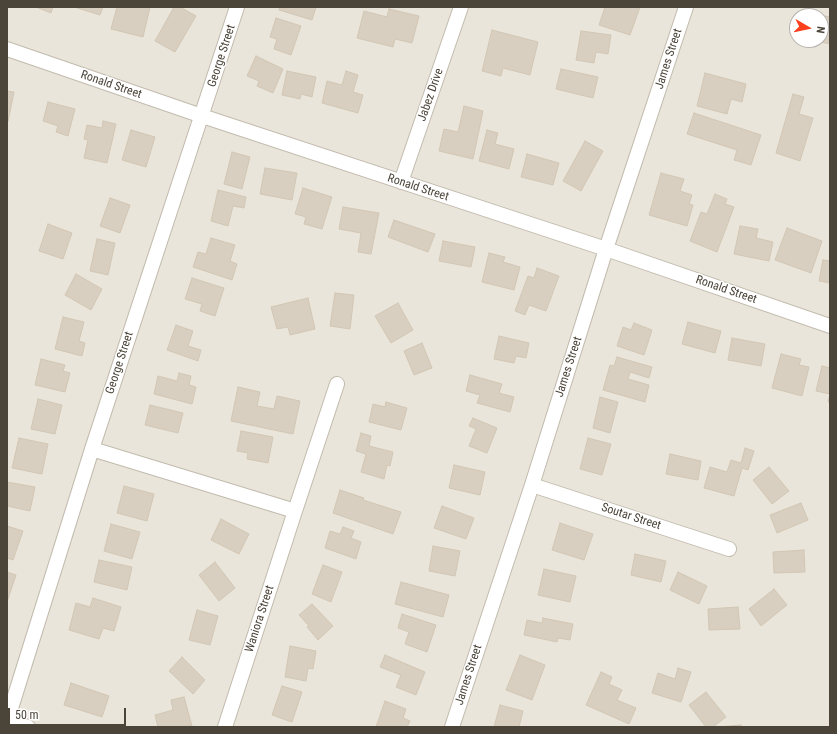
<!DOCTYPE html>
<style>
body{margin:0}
#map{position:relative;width:837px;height:734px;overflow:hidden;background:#f6f3ec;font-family:"Roboto Condensed",sans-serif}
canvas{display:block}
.frame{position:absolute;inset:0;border:8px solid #4b4439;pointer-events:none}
.north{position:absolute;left:789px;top:8px;width:40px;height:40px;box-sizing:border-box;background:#fff;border:1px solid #b7b4b0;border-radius:50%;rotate:99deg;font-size:11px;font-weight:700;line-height:16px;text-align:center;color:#4b4439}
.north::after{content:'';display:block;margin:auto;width:14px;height:18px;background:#fc3f1d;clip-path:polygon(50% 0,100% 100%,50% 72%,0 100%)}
.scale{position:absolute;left:8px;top:708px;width:118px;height:18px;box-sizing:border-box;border:2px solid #4b4439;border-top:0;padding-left:5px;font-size:12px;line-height:14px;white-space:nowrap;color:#4b4439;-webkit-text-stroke:3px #fff;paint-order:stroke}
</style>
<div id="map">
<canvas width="837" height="734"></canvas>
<div class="frame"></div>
<div class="north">N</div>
<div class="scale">50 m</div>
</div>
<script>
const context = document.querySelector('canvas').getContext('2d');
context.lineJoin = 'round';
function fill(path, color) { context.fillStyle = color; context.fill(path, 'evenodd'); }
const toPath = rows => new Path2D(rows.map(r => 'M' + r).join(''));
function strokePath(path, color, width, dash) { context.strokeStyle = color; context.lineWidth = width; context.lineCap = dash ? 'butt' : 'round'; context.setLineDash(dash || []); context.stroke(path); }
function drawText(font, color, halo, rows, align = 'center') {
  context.font = font + ' "Roboto Condensed",sans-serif'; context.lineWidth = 3; context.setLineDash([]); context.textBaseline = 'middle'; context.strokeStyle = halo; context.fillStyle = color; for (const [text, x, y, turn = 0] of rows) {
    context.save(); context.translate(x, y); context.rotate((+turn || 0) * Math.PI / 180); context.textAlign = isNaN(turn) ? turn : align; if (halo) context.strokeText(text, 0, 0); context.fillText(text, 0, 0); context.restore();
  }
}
fill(toPath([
 [7,7,830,7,830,727,7,727],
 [797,16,821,16,821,40,797,40]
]), '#eae5da');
const building = toPath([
 [36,7,53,7,51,13,36,7],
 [77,7,103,7,100,15,77,8,77,7],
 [117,7,150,7,143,37,111,29,117,7],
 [174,7,180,7,196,16,175,52,155,41,174,7],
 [280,7,316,7,312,20,279,10,280,7],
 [605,7,640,7,630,35,599,25,605,7],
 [389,9,419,16,412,43,395,39,393,47,357,38,364,11,387,17,389,9],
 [809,13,830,17,830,44,812,40,821,40,821,16,809,16,809,13],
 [276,18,301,26,291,55,274,49,277,39,270,37,276,18],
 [492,30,538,42,530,75,503,68,501,76,482,71,492,30],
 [581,31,611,35,608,54,596,52,594,63,576,60,581,31],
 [256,56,283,69,273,93,257,86,259,81,247,76,256,56],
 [561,69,598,77,593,98,556,89,561,69],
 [287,71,316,77,312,97,301,94,300,99,282,95,287,71],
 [346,71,358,75,353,92,363,95,358,113,322,103,327,81,342,85,346,71],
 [705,73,746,84,742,102,731,99,727,114,697,106,705,73],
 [7,91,14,92,8,122,7,121,7,91],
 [793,94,804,97,799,114,813,118,800,161,776,153,793,94],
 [48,102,75,109,68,136,56,132,58,126,43,121,48,102],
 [464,106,483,111,473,159,439,151,444,129,458,132,464,106],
 [694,113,761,135,751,165,734,160,737,150,687,134,694,113],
 [103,121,116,124,107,163,84,158,88,140,84,139,87,125,102,128,103,121],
 [131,130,155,137,146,167,122,160,131,130],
 [487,130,498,133,495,144,514,149,509,169,479,161,487,130],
 [585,141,603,151,581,191,563,181,585,141],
 [232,152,250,157,242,189,224,184,232,152],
 [527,154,559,163,553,185,521,177,527,154],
 [265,168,297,173,292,200,260,194,265,168],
 [661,173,684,179,680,191,692,195,689,204,693,205,687,226,649,215,661,173],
 [303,188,332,197,322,229,304,224,306,217,295,214,303,188],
 [218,190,246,197,244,208,233,206,228,226,211,221,218,190],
 [715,194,727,199,725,204,734,207,717,252,690,241,701,212,707,214,715,194],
 [110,198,130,205,120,233,100,226,110,198],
 [343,207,379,213,371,254,358,252,361,233,339,229,343,207],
 [394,220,435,234,428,252,388,237,394,220],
 [48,224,72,233,63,259,39,251,48,224],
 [740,226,758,229,756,238,773,242,769,261,734,254,740,226],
 [787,228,822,241,811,273,775,260,787,228],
 [211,238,235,245,230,261,237,264,232,280,193,267,198,252,206,254,211,238],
 [97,239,115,243,108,275,90,271,97,239],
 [443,241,475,247,471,267,439,261,443,241],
 [489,253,505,257,503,262,520,267,514,290,482,282,489,253],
 [823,260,830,261,830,283,819,281,823,260],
 [537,268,559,276,546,311,529,305,525,315,515,311,528,276,534,278,537,268],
 [76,274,102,289,91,310,65,295,76,274],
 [192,278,224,288,215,316,200,311,202,304,185,299,192,278],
 [335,293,354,295,350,329,330,326,335,293],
 [308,298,315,329,290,335,288,327,277,329,271,307,308,298],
 [398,303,413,330,391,343,375,316,398,303],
 [63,317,84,322,79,341,85,343,82,356,55,349,63,317],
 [688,322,721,331,715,353,682,344,688,322],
 [634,323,652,330,644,355,617,346,623,327,631,330,634,323],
 [176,325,193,331,188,346,201,350,198,361,167,350,176,325],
 [499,336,529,343,526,358,516,356,514,363,494,359,499,336],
 [732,338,765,344,761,366,728,360,732,338],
 [422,343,432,368,414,375,404,351,422,343],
 [781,354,801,359,799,365,809,367,802,396,772,388,781,354],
 [617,357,652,367,649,378,630,372,628,379,649,385,645,402,603,390,610,365,614,366,617,357],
 [41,359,65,365,63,371,70,373,65,392,35,385,41,359],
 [822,366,830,368,830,402,828,402,830,394,816,391,822,366],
 [179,373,191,376,189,385,196,387,192,404,154,394,158,376,177,381,179,373],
 [470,375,502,384,499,393,514,397,510,412,477,403,480,395,466,391,470,375],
 [238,387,260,392,257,406,274,409,277,396,300,401,293,434,231,421,238,387],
 [600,397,618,402,610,433,593,428,600,397],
 [38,399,62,405,55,434,31,429,38,399],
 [386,402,407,408,401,430,369,422,373,404,385,407,386,402],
 [150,405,183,413,178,433,145,425,150,405],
 [473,418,497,428,487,453,469,446,476,429,469,426,473,418],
 [241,431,273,437,268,463,247,459,248,453,237,451,241,431],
 [361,433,371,436,369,446,393,452,390,466,387,465,384,479,361,472,366,454,356,451,361,433],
 [19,438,48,444,42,474,12,468,19,438],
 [588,438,611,444,602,475,580,469,588,438],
 [745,448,754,451,748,470,742,468,734,496,704,488,710,467,727,472,731,460,741,463,745,448],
 [670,454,701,461,698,480,666,474,670,454],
 [454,465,485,472,480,495,449,488,454,465],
 [769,467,789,491,772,504,753,480,769,467],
 [7,482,35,487,30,511,7,506,7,482],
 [124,486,154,494,147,521,117,513,124,486],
 [340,490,364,498,363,500,401,512,393,534,333,513,340,490],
 [801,503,808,520,777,533,770,515,801,503],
 [442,506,474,518,466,539,434,528,442,506],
 [221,519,249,534,239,554,211,540,221,519],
 [560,523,593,534,584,560,552,550,560,523],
 [111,524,140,532,132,559,104,551,111,524],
 [7,526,23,531,13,560,7,558,7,526],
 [343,527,354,531,351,538,361,542,356,559,325,548,330,531,340,534,343,527],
 [433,546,460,551,455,576,429,571,433,546],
 [804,550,805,572,774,573,773,552,804,550],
 [635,554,666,561,661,582,631,575,635,554],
 [99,560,132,567,127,590,94,582,99,560],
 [215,562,235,588,219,601,199,575,215,562],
 [323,565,342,572,331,602,312,594,323,565],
 [544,569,576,576,570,602,538,595,544,569],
 [7,572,16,575,7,602,7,572],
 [678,572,707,586,699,604,670,590,678,572],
 [401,582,449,595,443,617,395,604,401,582],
 [774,589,787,605,761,626,749,609,774,589],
 [93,598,121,607,114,631,103,628,99,639,69,630,76,603,90,607,93,598],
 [312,604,333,626,318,640,307,627,309,626,299,615,312,604],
 [738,607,740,629,709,630,708,609,738,607],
 [197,610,218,616,210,645,189,640,197,610],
 [402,614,436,625,427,652,405,644,409,632,398,628,402,614],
 [543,618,573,624,570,640,558,638,557,642,524,635,527,620,542,623,543,618],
 [290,646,316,651,313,669,308,668,306,681,285,677,290,646],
 [385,655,425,672,416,695,396,687,401,675,380,667,385,655],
 [520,655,545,665,532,700,506,690,520,655],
 [182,657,205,680,193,694,169,671,182,657],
 [678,668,691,672,681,702,652,693,658,673,675,679,678,668],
 [601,672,612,677,609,684,622,690,617,700,636,708,629,724,586,705,601,672],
 [71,683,109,696,102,717,64,705,71,683],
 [282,686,302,692,292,722,272,715,282,686],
 [706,692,726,717,713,727,706,727,689,705,706,692],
 [184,697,192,726,158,727,155,715,173,710,171,700,184,697],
 [385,701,406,709,403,718,410,721,407,727,376,727,385,701],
 [500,705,523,711,519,727,494,727,500,705],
 [741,725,741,727,718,727,741,725]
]);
fill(building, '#d8cfc1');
strokePath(building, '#d3c7b4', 1);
const street = toPath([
 [7,49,202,116,606,249,830,326],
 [401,182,461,7],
 [92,449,295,511],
 [532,485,729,549],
 [7,721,92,449,237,7],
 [7,721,28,727],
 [225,727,295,511,337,384],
 [452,727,532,485,606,249,686,7]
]);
strokePath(street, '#c2bbae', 16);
strokePath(street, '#fff', 14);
drawText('12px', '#4b4439', '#fff', [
 ["George Street",222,56,-72],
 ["James Street",669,59,-72],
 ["Ronald Street",111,85,19],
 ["Jabez Drive",431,95,-71],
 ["Ronald Street",418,188,18],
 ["Ronald Street",726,290,19],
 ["George Street",120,363,-72],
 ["James Street",569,367,-72],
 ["Soutar Street",631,517,18],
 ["Waniora Street",260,619,-72],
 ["James Street",469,675,-72]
]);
</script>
